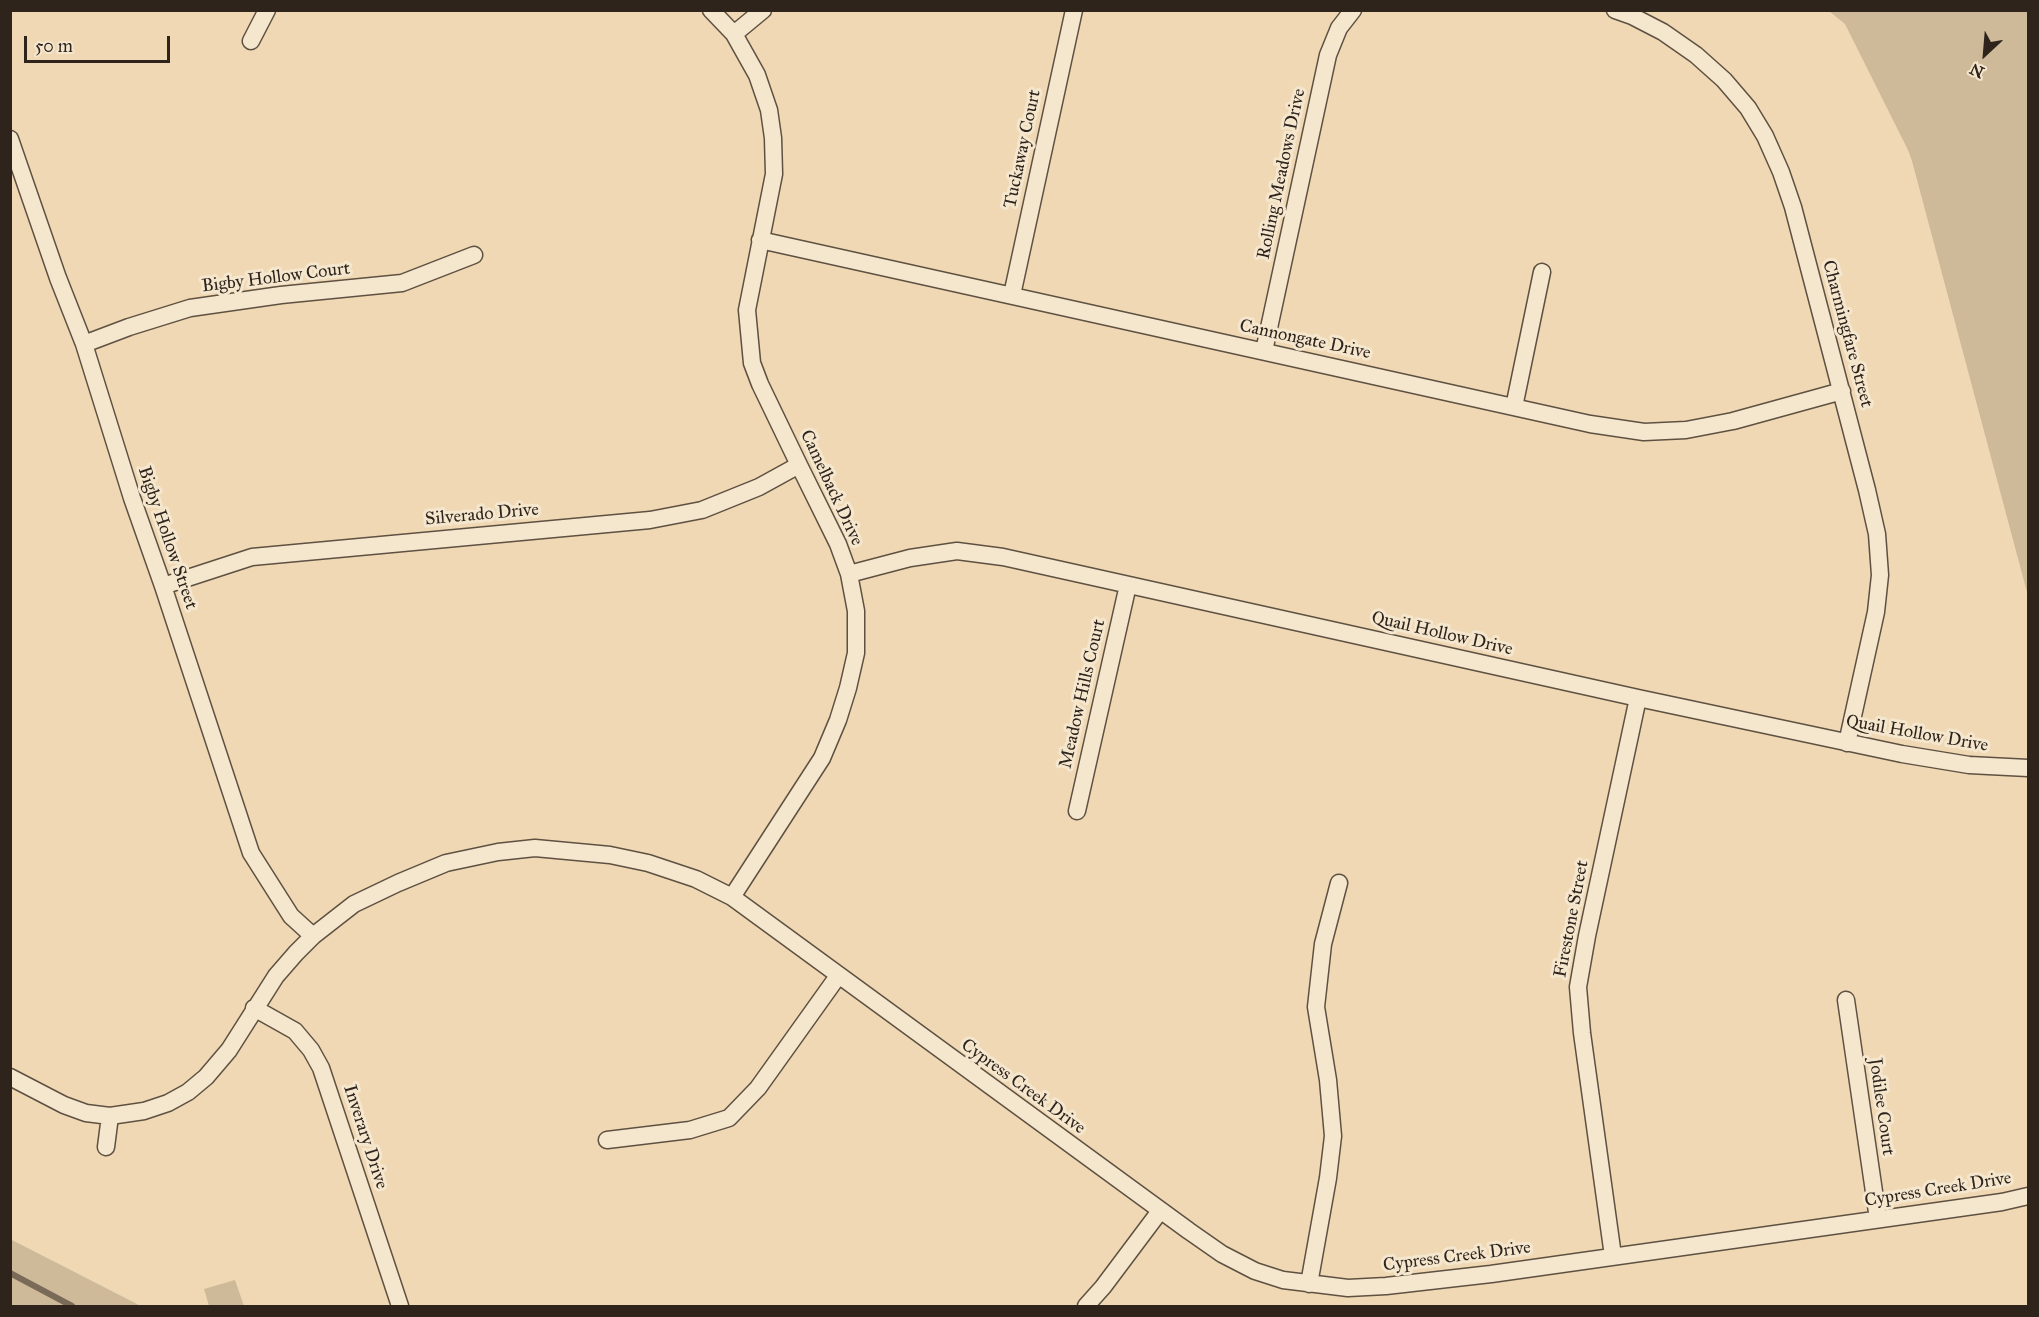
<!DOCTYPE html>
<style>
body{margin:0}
#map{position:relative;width:2039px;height:1317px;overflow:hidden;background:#efd8b3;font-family:"IM FELL Great Primer",serif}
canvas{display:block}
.frame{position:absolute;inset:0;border:12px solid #2e241c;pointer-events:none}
.north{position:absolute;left:1955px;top:24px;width:60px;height:60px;-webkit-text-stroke:4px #f5e6ce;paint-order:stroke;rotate:206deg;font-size:16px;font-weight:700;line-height:24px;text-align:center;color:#2e241c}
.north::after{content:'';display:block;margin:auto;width:21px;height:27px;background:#2e241c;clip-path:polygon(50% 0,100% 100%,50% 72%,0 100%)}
.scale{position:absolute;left:24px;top:36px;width:146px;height:27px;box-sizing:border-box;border:3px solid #2e241c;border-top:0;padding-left:8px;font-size:18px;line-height:21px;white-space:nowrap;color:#2e241c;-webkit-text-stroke:4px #f5e6ce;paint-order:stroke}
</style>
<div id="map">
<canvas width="2039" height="1317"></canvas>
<div class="frame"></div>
<div class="north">N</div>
<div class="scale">50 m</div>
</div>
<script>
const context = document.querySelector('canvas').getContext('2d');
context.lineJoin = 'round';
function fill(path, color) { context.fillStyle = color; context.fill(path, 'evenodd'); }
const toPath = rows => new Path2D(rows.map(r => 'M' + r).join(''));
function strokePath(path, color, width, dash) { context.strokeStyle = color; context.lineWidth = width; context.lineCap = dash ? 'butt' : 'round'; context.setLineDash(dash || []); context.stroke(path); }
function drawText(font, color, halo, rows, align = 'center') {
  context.font = font + ' "IM FELL Great Primer",serif'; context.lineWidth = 6; context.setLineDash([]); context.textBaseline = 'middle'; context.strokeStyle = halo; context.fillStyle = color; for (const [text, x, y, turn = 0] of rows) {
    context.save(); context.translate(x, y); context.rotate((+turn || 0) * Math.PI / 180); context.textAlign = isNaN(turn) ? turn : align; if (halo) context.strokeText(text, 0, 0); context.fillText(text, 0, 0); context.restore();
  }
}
fill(toPath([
 [1829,11,2028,11,2028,596,1912,161,1908,150,1845,24],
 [10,1239,137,1304,140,1306,11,1306],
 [235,1280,244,1306,209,1306,204,1289]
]), '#ceb999');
strokePath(toPath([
 [10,1273,72,1306]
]), '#7a6b58', 6);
const street = toPath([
 [711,10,734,34,757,75,769,110,773,138,774,174,747,310,752,363,760,384,799,465,838,544,849,574,856,611,856,653,848,688,838,720,822,758,732,897],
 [1615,10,1632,16,1663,32,1696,55,1724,80,1748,108,1765,136,1781,172,1793,207,1867,490,1877,534,1880,575,1876,612,1847,743],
 [734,34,763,10],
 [251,41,267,10],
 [10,139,58,278,84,344,132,498,163,586,251,853,291,916,313,936],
 [760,240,1590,424,1644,432,1686,430,1733,421,1842,391],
 [1012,295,1074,10],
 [84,344,129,327,190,308,281,295,402,283,474,255],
 [1264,351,1328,55,1339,28,1353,10],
 [1514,407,1542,272],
 [849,574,910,558,957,551,1003,557,1638,698,1902,754,1969,765,2028,768],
 [163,586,252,557,650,520,702,510,759,487,799,465],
 [1077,811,1128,585],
 [1846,1000,1878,1219],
 [254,1008,295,1031,311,1050,321,1068,400,1306],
 [10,1077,64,1105,86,1113,110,1116,144,1111,168,1103,188,1092,206,1077,229,1050,276,976,296,953,313,936,354,904,398,883,446,863,498,852,535,848,610,855,648,863,696,879,732,897,1189,1231,1222,1254,1255,1271,1283,1280,1348,1288,1386,1286,1491,1274,2002,1202,2028,1196],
 [607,1140,690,1130,729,1118,758,1088,838,976],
 [106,1147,110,1116],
 [1613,1256,1582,1033,1578,987,1587,936,1638,698],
 [1309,1284,1328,1178,1333,1136,1328,1080,1316,1007,1323,944,1339,883],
 [1086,1306,1103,1287,1160,1211]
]);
strokePath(street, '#5e5142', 19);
strokePath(street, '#f5e6ce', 16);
drawText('18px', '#2e241c', '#f5e6ce', [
 ["Tuckaway Court",1023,149,-78],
 ["Rolling Meadows Drive",1282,174,-78],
 ["Bigby Hollow Court",276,278,-7],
 ["Charmingfare Street",1847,334,75],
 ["Cannongate Drive",1305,340,12],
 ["Camelback Drive",831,488,65],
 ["Silverado Drive",482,515,-5],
 ["Bigby Hollow Street",167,538,71],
 ["Quail Hollow Drive",1442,634,13],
 ["Meadow Hills Court",1083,694,-77],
 ["Quail Hollow Drive",1917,734,10],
 ["Firestone Street",1572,919,-79],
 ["Cypress Creek Drive",1023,1087,36],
 ["Jodilee Court",1881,1107,82],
 ["Inverary Drive",365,1137,72],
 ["Cypress Creek Drive",1938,1190,-9],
 ["Cypress Creek Drive",1457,1257,-7]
]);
</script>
